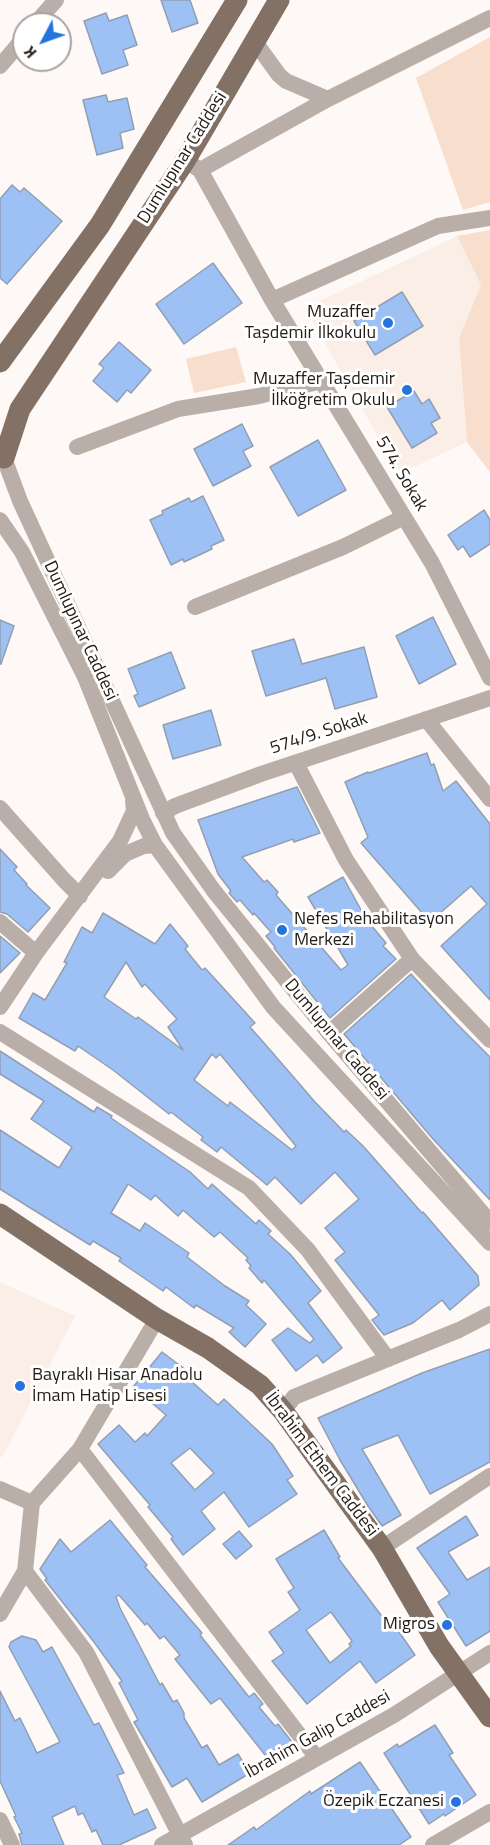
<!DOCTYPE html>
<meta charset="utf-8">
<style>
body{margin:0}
#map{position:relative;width:490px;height:1845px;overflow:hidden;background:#fef9f6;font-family:"Titillium Web",sans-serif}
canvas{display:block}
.north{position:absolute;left:12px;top:12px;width:60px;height:60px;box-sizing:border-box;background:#fff;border:2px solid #a7a4a1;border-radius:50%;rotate:229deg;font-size:16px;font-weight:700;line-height:24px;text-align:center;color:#231b15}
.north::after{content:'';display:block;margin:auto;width:21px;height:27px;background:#2673de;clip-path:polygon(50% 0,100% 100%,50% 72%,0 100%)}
</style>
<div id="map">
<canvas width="490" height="1845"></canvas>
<div class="north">K</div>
</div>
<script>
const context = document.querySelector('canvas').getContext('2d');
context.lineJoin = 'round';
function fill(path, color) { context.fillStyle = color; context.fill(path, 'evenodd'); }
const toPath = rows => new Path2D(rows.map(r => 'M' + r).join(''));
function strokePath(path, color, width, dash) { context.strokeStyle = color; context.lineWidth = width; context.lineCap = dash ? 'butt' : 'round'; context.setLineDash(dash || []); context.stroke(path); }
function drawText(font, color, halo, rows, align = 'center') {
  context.font = font + ' "Titillium Web",sans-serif'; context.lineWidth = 6; context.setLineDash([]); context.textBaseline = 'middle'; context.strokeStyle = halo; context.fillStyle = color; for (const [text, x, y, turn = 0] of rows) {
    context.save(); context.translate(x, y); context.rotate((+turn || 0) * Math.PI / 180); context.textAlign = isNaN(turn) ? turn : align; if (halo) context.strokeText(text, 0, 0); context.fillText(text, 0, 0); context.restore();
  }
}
fill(toPath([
 [457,236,481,285,459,338,467,442,399,474,305,308],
 [0,1282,75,1316,2,1458,0,1456]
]), '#fbeee6');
fill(toPath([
 [490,37,490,202,463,210,416,78],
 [490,230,490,472,467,442,459,338,481,285,457,236],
 [236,347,246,382,194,393,186,359]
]), '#f7decd');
const building = toPath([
 [161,0,190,0,198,23,172,32,161,0],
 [106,13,109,21,127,15,137,45,123,50,128,65,102,74,84,21,106,13],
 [106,95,108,102,127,98,134,129,120,133,123,148,97,155,83,100,106,95],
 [12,185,20,192,24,188,62,221,7,284,0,278,0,199,12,185],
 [213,263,242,303,184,344,156,304,213,263],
 [402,292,423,326,375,355,354,321,402,292],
 [119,342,151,370,131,393,127,390,117,402,93,381,104,368,99,364,119,342],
 [414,391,422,404,429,399,440,418,431,423,437,433,412,448,387,407,414,391],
 [242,424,253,446,243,451,251,466,213,486,194,449,242,424],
 [318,440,346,490,298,516,270,467,318,440],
 [203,496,224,540,211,546,212,549,184,562,183,559,171,565,150,520,163,514,162,511,189,498,191,502,203,496],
 [484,510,490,520,490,544,470,557,463,546,458,550,448,535,484,510],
 [433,617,456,664,419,684,396,636,433,617],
 [0,620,14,626,1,664,0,664,0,620],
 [294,639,302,664,364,647,377,697,335,709,326,678,266,696,252,651,294,639],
 [171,652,185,688,139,707,134,696,138,694,128,669,171,652],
 [211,710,221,745,173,759,163,725,211,710],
 [427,753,431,765,434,764,443,791,456,781,490,824,490,1000,441,946,487,904,471,886,430,922,361,843,368,837,345,782,368,772,369,773,427,753],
 [297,787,320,833,294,842,293,839,242,857,264,882,267,880,278,892,276,895,341,970,348,965,308,897,343,877,366,919,386,943,383,946,396,959,330,1018,274,948,275,947,266,936,271,932,254,913,253,915,240,900,237,902,229,893,231,891,218,874,198,820,297,787],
 [0,849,17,867,14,870,27,884,26,885,50,908,28,932,7,914,0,912,0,849],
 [103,913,155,944,170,924,188,946,185,949,202,970,205,968,255,1023,250,1027,271,1051,315,1102,344,1132,346,1130,363,1146,422,1213,423,1212,478,1276,479,1285,450,1310,442,1300,413,1323,384,1335,372,1320,379,1315,335,1260,345,1252,325,1228,359,1199,335,1172,301,1204,275,1177,267,1185,221,1147,217,1152,201,1140,203,1137,171,1112,169,1114,113,1070,78,1046,75,1051,19,1018,33,993,45,1000,67,963,64,962,82,927,92,933,103,913],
 [126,962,142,987,145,984,177,1019,168,1027,183,1050,138,1017,136,1019,104,997,126,962],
 [212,1054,216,1058,220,1054,296,1146,292,1150,230,1102,228,1106,194,1080,212,1054],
 [0,936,20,953,0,973,0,936],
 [411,974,456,1023,490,1057,490,1200,433,1139,344,1034,411,974],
 [0,1051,94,1112,97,1107,112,1116,111,1118,190,1172,208,1189,212,1184,256,1224,259,1220,271,1231,268,1234,290,1254,321,1291,308,1303,342,1348,323,1363,317,1355,296,1371,272,1340,288,1328,310,1343,314,1339,264,1280,262,1283,249,1268,251,1266,246,1260,248,1258,220,1232,214,1237,183,1210,178,1216,155,1195,151,1200,128,1184,111,1213,140,1231,145,1223,189,1253,187,1257,225,1286,249,1301,246,1305,266,1324,245,1347,229,1332,234,1328,196,1305,194,1308,166,1287,163,1291,119,1261,121,1258,93,1241,90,1245,0,1189,0,1130,59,1168,72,1147,31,1119,44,1101,0,1074,0,1051],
 [490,1349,490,1462,430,1494,398,1435,362,1449,401,1515,382,1526,368,1506,340,1460,318,1418,422,1373,490,1349],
 [162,1352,194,1376,191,1381,218,1405,224,1399,272,1444,293,1476,287,1480,297,1494,249,1527,224,1492,201,1511,215,1529,183,1555,171,1539,173,1537,148,1507,150,1505,98,1444,119,1425,135,1442,145,1433,147,1436,166,1415,133,1387,162,1352],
 [190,1448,214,1473,195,1490,171,1463,190,1448],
 [466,1516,478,1535,448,1552,467,1580,490,1567,490,1631,466,1646,438,1602,450,1594,417,1548,466,1516],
 [110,1520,147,1565,145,1567,202,1633,200,1635,249,1697,254,1693,263,1704,259,1707,275,1726,278,1724,292,1742,269,1760,220,1698,211,1704,175,1659,180,1655,164,1636,160,1639,147,1623,145,1625,119,1595,116,1597,120,1608,160,1685,162,1683,173,1702,177,1700,184,1713,184,1718,202,1748,207,1745,219,1765,238,1754,250,1773,202,1802,187,1778,172,1787,134,1722,138,1720,119,1683,122,1681,94,1642,45,1580,47,1579,40,1569,60,1539,71,1552,110,1520],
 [324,1530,340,1557,338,1558,384,1619,388,1616,415,1655,376,1683,360,1661,307,1704,272,1661,284,1653,269,1632,300,1610,288,1592,294,1588,276,1559,324,1530],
 [331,1612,352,1641,349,1644,351,1646,330,1663,306,1630,331,1612],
 [239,1531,252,1546,236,1559,223,1544,239,1531],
 [22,1636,36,1640,43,1652,52,1647,94,1725,99,1723,124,1773,117,1775,134,1815,147,1809,156,1828,119,1845,103,1845,96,1830,92,1832,83,1813,78,1815,75,1806,52,1817,64,1845,22,1845,19,1834,22,1833,14,1817,16,1816,0,1781,0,1691,15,1721,20,1718,37,1753,60,1742,9,1647,11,1642,22,1636],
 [435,1725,453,1753,449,1755,476,1795,445,1816,444,1814,429,1824,384,1753,397,1744,399,1747,435,1725],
 [360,1762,411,1837,399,1845,228,1845,254,1827,256,1830,310,1791,311,1794,360,1762]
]);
fill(building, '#9ec1f5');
strokePath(building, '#919fb4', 1.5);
strokePath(toPath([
 [35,24,56,0],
 [255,42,279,75,286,81,328,99],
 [0,66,24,38],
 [191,164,200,170,328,99,490,18],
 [200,170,272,300,432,563,490,678],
 [272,300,438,226,490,218],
 [77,447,178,409,259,396,322,381],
 [4,458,20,501,173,833,214,891,329,1033,490,1222],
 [0,520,22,552,85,677,142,819,155,845,273,1007,490,1243],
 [195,607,343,547,404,517],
 [426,719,490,799],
 [296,763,346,860,412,959,490,1040],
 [0,808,64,880,80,896],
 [163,813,175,806,261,774,490,698],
 [108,871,125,854,144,846,155,845],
 [0,922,36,953],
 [0,1007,36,953,120,841,134,811,133,801],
 [0,1032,249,1188,308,1250,388,1359],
 [329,1033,412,959],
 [283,1411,294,1397,459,1330,490,1314],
 [80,1449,317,1758],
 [0,1489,32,1503],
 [382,1548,490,1476],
 [25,1571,32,1503,80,1449,157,1319],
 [0,1614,25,1571,86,1652,185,1845],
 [0,1820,12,1845],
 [162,1845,394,1715,490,1653],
 [433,1845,490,1812]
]), '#baafa8', 16);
strokePath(toPath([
 [0,362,100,225,237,0],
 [4,458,20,409,185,161,279,0],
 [0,1214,157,1319,208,1348,260,1385,283,1411,382,1548,439,1646,490,1717]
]), '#847165', 21);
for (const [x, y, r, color] of [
 [388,323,6,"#2673de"],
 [407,390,6,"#2673de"],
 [282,930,6,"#2673de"],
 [20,1386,6,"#2673de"],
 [447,1625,6,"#2673de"],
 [456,1802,6,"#2673de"]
]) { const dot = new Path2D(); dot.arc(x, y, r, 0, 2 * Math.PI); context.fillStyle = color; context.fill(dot); strokePath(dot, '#fff', 2); }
drawText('18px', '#231b15', '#fff', [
 ["Dumlupınar Caddesi",183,158,-58],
 ["574. Sokak",401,474,59],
 ["Dumlupınar Caddesi",80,631,65],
 ["574/9. Sokak",319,734,-18],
 ["Dumlupınar Caddesi",336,1040,50],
 ["İbrahim Ethem Caddesi",321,1465,53],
 ["İbrahim Galip Caddesi",318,1735,-29]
]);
drawText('18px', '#231b15', '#fff', [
 ["Muzaffer",376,313],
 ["Taşdemir İlkokulu",376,334],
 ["Muzaffer Taşdemir",395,380],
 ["İlköğretim Okulu",395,401],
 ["Nefes Rehabilitasyon",294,920,"left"],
 ["Merkezi",294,941,"left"],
 ["Bayraklı Hisar Anadolu",32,1376,"left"],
 ["İmam Hatip Lisesi",32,1397,"left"],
 ["Migros",435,1625],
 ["Özepik Eczanesi",444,1802]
], 'right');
</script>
